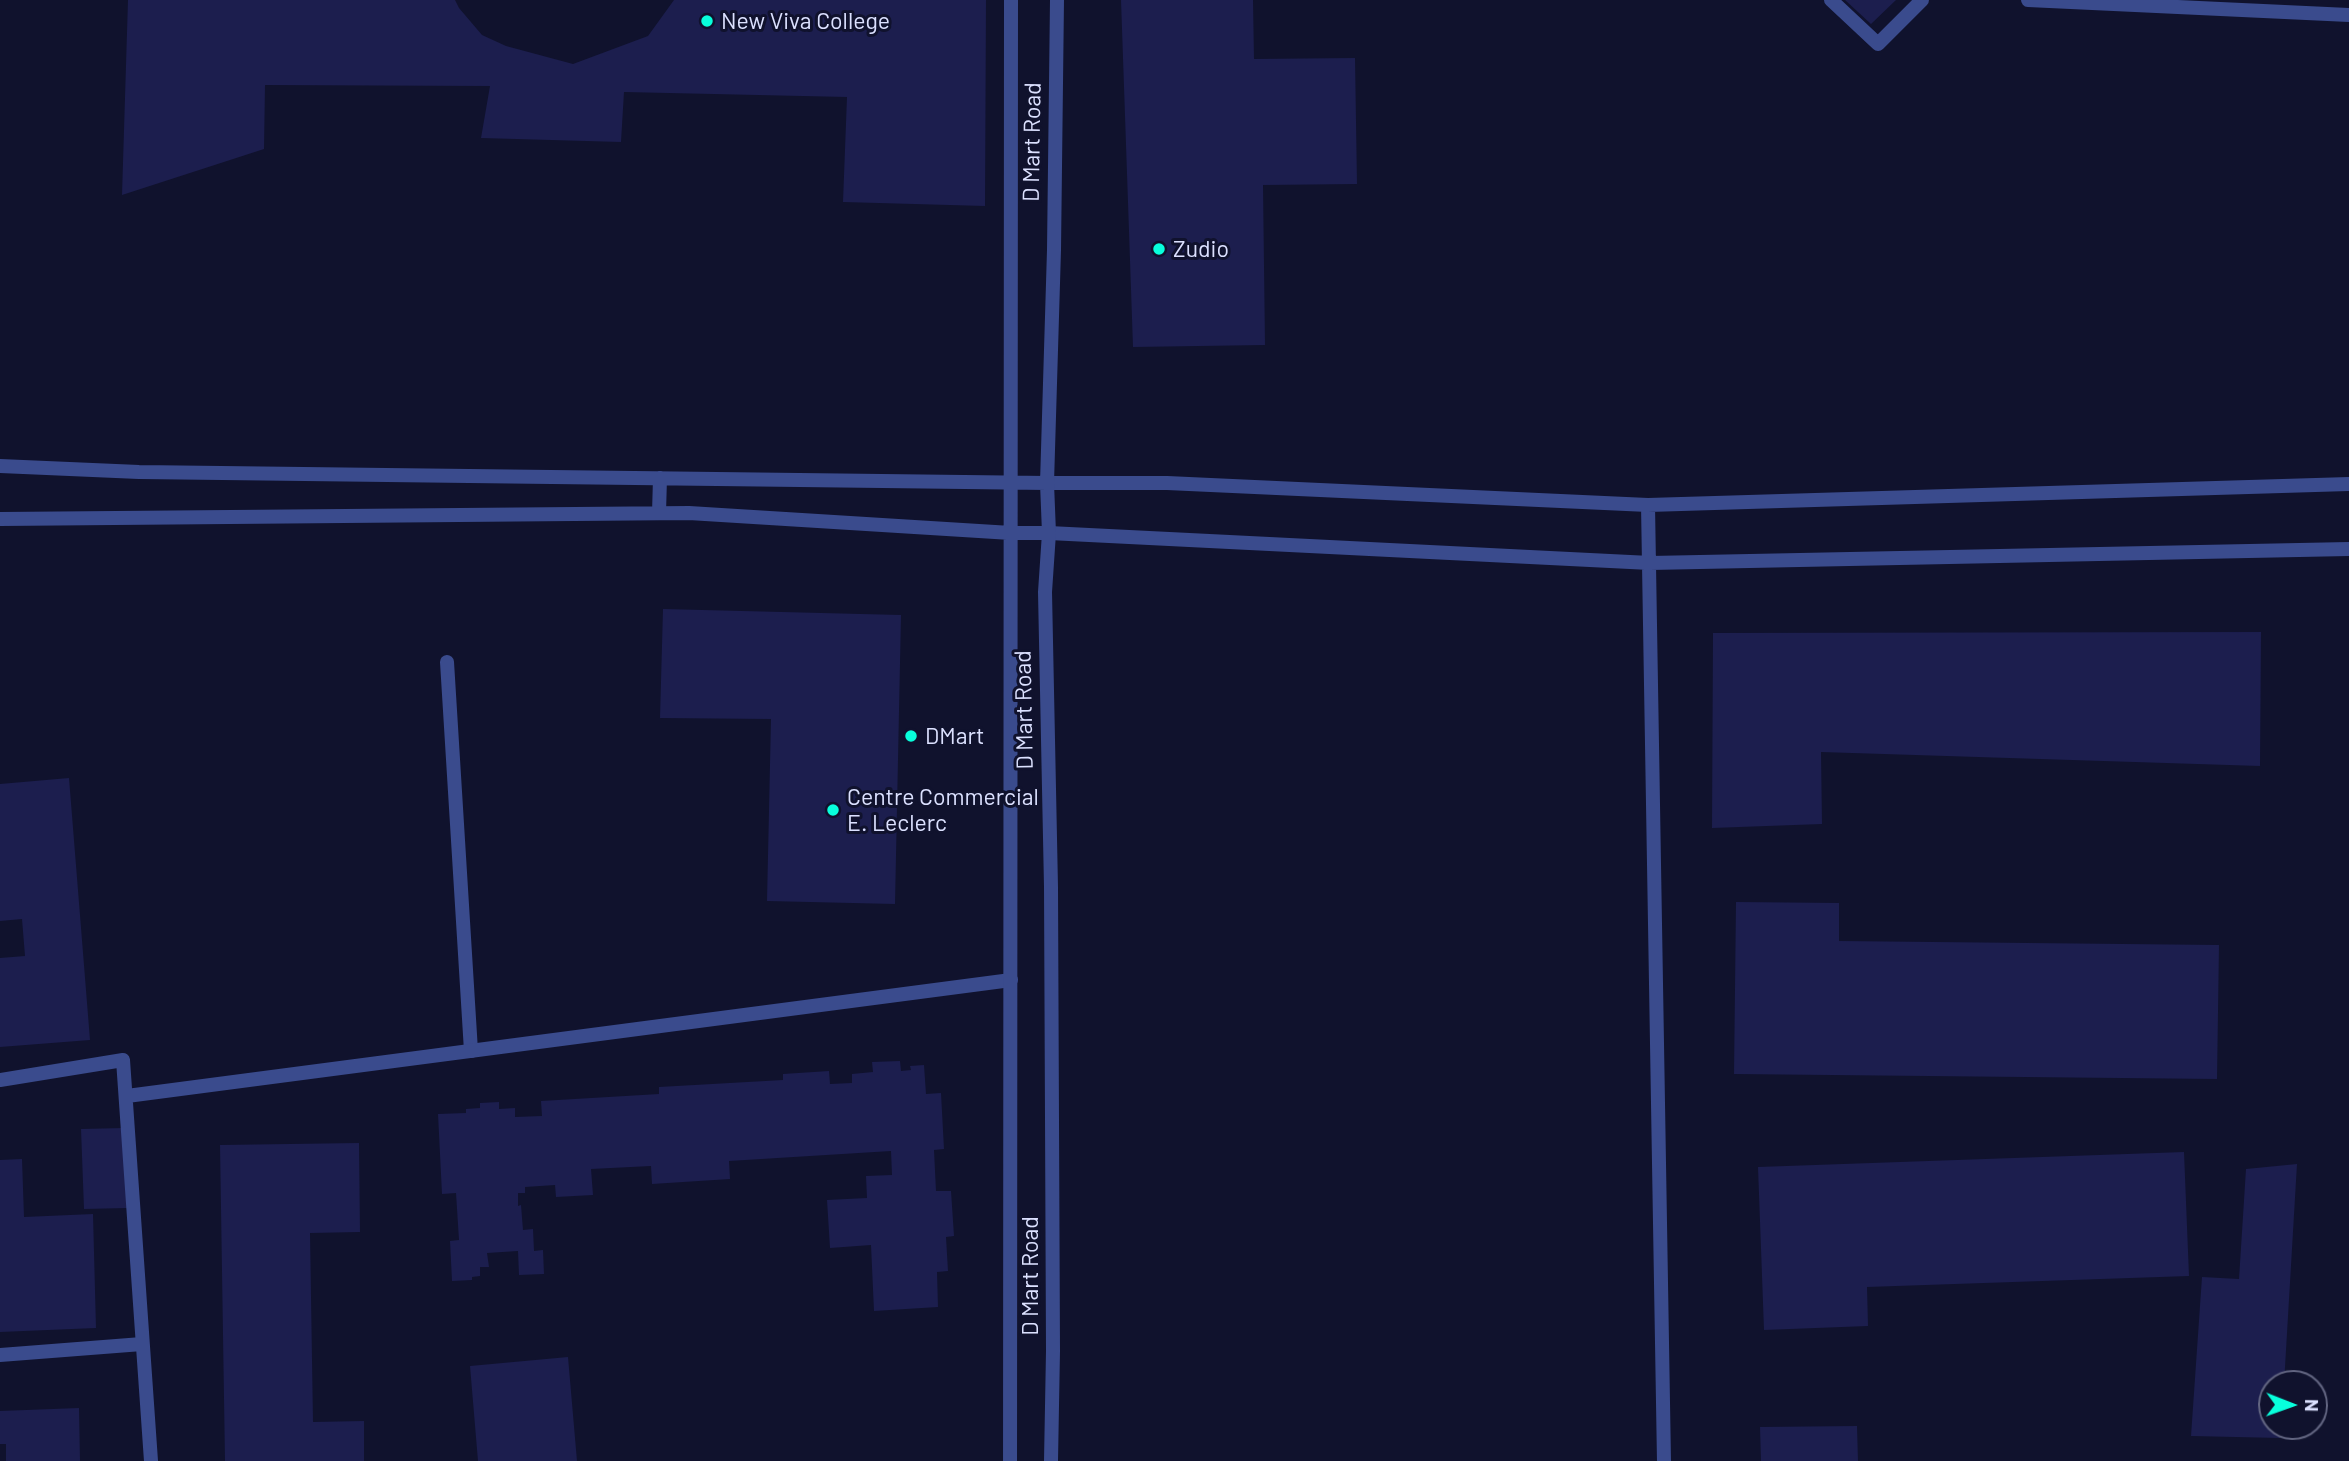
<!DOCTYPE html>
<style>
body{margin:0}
#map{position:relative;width:2349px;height:1461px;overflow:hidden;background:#10122d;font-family:Barlow,sans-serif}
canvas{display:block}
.north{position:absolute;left:2258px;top:1370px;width:70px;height:70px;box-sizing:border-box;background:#10122d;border:2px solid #626581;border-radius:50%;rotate:91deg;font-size:19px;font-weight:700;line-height:28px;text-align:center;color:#dce1ff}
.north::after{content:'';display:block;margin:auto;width:24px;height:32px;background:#08ffdc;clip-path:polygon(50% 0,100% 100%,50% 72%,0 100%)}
</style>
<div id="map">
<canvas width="2349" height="1461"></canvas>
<div class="north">N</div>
</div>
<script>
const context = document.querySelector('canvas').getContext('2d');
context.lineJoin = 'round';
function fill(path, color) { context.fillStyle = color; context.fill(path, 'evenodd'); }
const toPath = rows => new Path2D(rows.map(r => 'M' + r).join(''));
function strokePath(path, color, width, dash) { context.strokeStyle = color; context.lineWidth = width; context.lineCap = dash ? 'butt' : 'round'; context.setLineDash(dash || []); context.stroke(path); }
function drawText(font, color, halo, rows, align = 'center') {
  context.font = font + ' Barlow,sans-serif'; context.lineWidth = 6; context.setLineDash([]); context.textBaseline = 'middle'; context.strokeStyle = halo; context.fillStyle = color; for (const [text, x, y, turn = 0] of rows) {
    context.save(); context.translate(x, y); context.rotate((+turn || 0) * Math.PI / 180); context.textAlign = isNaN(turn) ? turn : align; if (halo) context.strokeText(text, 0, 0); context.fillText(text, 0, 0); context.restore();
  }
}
fill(toPath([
 [128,0,455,0,459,8,482,35,506,46,573,64,648,36,674,0,986,0,985,206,843,202,847,97,624,92,621,142,481,138,490,86,265,85,264,149,122,195],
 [1121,0,1253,0,1254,59,1355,58,1357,184,1263,185,1265,345,1133,347],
 [1845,0,1896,0,1871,24],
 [663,609,901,615,895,904,767,901,771,719,660,718],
 [2261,632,2260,766,1821,752,1822,824,1712,828,1713,633],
 [69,778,90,1040,0,1047,0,958,25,956,22,919,0,921,0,784],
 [1736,902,1839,903,1839,941,2219,945,2217,1079,1734,1074],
 [900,1061,901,1071,911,1070,910,1066,924,1065,926,1094,941,1093,944,1149,934,1150,936,1191,951,1191,954,1236,946,1237,948,1271,937,1272,938,1307,874,1311,871,1245,830,1248,827,1200,867,1198,866,1176,892,1175,891,1151,729,1161,730,1179,652,1184,651,1166,591,1169,593,1195,556,1197,555,1185,525,1187,525,1193,518,1193,518,1206,521,1205,523,1230,533,1229,534,1251,543,1250,544,1274,519,1275,518,1251,487,1253,489,1267,480,1267,480,1276,472,1277,472,1280,452,1281,450,1241,459,1240,456,1193,442,1194,438,1114,466,1113,466,1109,480,1108,480,1103,499,1102,499,1109,515,1108,515,1117,542,1116,541,1101,659,1094,659,1087,783,1080,783,1074,829,1071,830,1084,852,1083,852,1074,873,1072,872,1062],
 [124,1128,127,1208,84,1209,81,1129],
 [359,1143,360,1232,310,1233,313,1422,364,1421,364,1461,225,1461,220,1145],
 [2184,1152,2189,1276,1867,1287,1868,1326,1764,1330,1758,1167],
 [22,1159,24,1217,93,1214,96,1328,0,1332,0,1160],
 [2297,1164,2284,1384,2272,1384,2272,1426,2281,1426,2280,1438,2191,1436,2202,1277,2239,1279,2246,1169],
 [568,1357,577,1461,478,1461,470,1366],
 [79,1408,80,1461,6,1461,6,1444,0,1444,0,1411],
 [1857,1426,1858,1461,1761,1461,1760,1427]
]), '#1c1e4e');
strokePath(toPath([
 [1831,0,1878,44,1922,0],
 [447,662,471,1051]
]), '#3a4b8d', 14);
strokePath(toPath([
 [2028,0,2349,15],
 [1047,483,1167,483,1648,505,2349,484],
 [1648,505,1664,1461],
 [1049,533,1650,563,2349,549],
 [0,1080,123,1060,151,1461],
 [127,1096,1011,980],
 [0,1355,142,1344]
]), '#3a4b8d', 14);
strokePath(toPath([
 [0,466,139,472,1047,483],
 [659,513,660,478],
 [0,519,689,513,1011,533,1049,533],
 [1010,1461,1011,0],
 [1051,1461,1053,1351,1051,887,1045,592,1049,533,1047,483,1054,250,1057,0]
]), '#3a4b8d', 14);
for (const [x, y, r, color] of [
 [707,21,7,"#08ffdc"],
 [1159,249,7,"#08ffdc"],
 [911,736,7,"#08ffdc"],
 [833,810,7,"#08ffdc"]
]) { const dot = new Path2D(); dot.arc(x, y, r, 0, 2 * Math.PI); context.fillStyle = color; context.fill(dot); strokePath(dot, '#10122d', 2.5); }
drawText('23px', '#dce1ff', '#10122d', [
 ["New Viva College",721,21],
 ["Zudio",1173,249],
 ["DMart",925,736],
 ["Centre Commercial",847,797],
 ["E. Leclerc",847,823]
], 'left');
drawText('23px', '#dce1ff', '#10122d', [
 ["D Mart Road",1032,142,-89],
 ["D Mart Road",1024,710,-91],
 ["D Mart Road",1030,1276,-90]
]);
</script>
